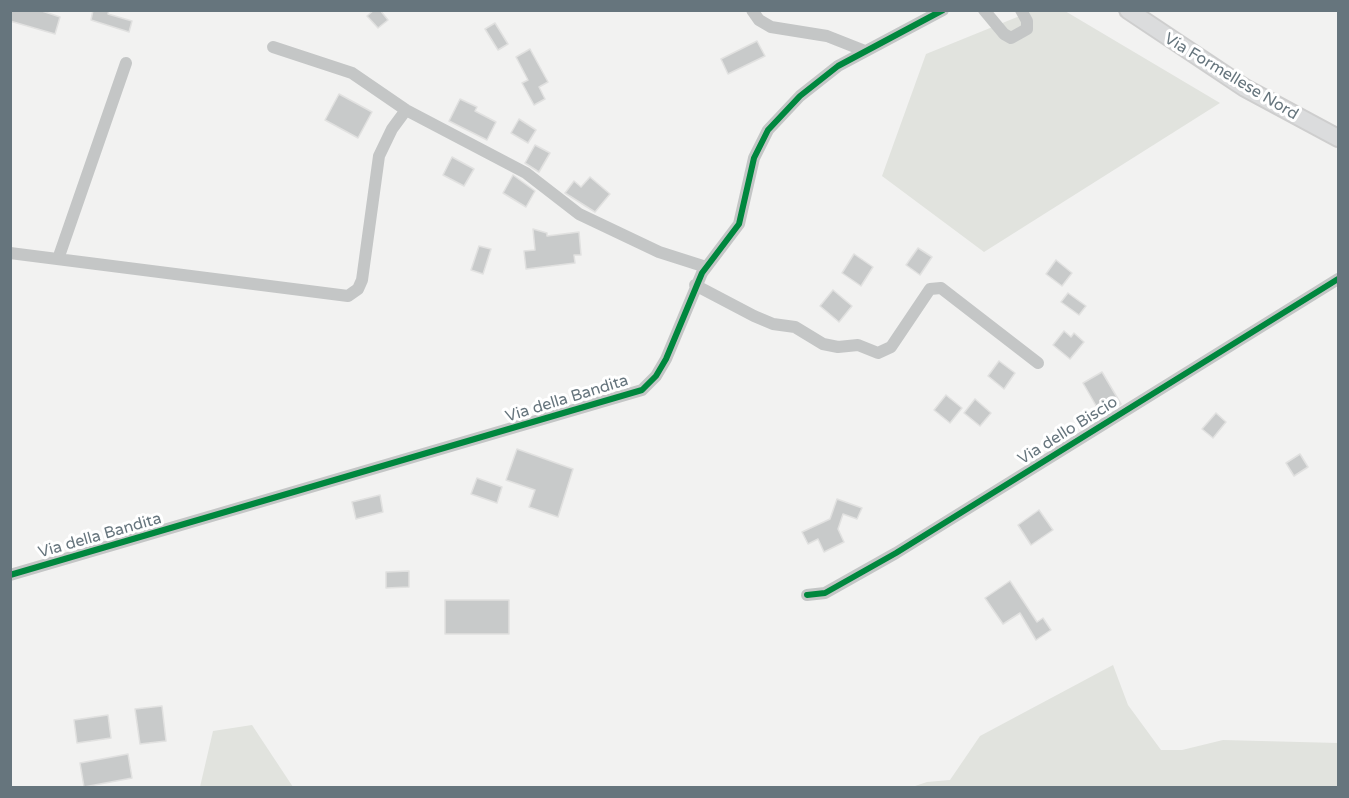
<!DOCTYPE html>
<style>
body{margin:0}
#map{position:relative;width:1349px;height:798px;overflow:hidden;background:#f2f2f1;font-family:"Varela Round",sans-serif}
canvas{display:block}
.frame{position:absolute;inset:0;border:12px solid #66757d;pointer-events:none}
</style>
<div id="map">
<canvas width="1349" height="798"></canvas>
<div class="frame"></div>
</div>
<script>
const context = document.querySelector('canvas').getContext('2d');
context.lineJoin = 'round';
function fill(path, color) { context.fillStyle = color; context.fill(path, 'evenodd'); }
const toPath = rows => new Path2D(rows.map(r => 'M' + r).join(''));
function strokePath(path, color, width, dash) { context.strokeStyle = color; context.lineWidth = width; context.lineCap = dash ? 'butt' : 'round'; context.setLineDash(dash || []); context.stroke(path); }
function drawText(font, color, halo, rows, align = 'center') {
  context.font = font + ' "Varela Round",sans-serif'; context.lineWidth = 6; context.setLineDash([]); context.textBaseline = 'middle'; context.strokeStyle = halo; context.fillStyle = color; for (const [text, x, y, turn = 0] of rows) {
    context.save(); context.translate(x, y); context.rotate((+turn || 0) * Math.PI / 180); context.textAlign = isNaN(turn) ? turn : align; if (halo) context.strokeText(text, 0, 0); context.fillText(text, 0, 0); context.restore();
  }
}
fill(toPath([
 [1032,11,1065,11,1220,103,984,252,882,176,926,54],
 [1113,665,1128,705,1161,750,1182,750,1223,740,1338,743,1338,787,912,787,927,782,950,780,980,736],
 [252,725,293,787,200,787,213,731]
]), '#e1e3de');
const building = toPath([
 [10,10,39,10,60,17,55,34,10,21,10,10],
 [93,10,109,10,108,14,132,21,129,32,91,20,93,10],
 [374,10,380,10,388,20,378,28,367,16,374,10],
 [495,23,508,44,498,50,485,29,495,23],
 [757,41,765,56,728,74,721,59,757,41],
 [530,49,548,82,539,87,545,99,534,105,522,83,528,80,516,57,530,49],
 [339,94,372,112,358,138,325,120,339,94],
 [460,99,477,107,475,111,496,122,487,140,449,121,460,99],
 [519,119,536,130,528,143,511,133,519,119],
 [535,145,550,153,539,172,525,163,535,145],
 [452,157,474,169,464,186,443,175,452,157],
 [513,175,535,191,526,207,503,193,513,175],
 [590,177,610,194,595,212,565,193,574,181,581,187,590,177],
 [533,229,547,233,547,236,579,232,581,255,574,255,575,263,526,269,524,251,535,250,533,229],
 [479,246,491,249,483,274,471,270,479,246],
 [918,248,932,257,920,275,906,265,918,248],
 [854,254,873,267,861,286,842,273,854,254],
 [1056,260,1072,273,1062,286,1046,274,1056,260],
 [833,290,852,306,839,322,820,306,833,290],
 [1068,293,1086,306,1079,315,1061,302,1068,293],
 [1064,331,1071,337,1074,333,1084,342,1070,359,1053,345,1064,331],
 [999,361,1015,373,1004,389,988,376,999,361],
 [1102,372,1121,404,1102,416,1083,383,1102,372],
 [946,395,962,408,950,423,934,410,946,395],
 [975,399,991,413,980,426,964,413,975,399],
 [1216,413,1226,422,1213,438,1202,429,1216,413],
 [517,449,573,469,558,517,529,507,535,490,506,480,517,449],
 [1300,454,1308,467,1294,476,1286,463,1300,454],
 [477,478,502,487,497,503,471,494,477,478],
 [380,495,383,512,356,519,352,502,380,495],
 [837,499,862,508,857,519,843,514,838,529,844,542,824,552,818,539,808,544,802,532,830,519,837,499],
 [1039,510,1053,530,1031,545,1018,525,1039,510],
 [409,571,409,587,386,588,386,572,409,571],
 [1010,581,1037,622,1043,618,1051,630,1036,640,1020,613,1003,624,985,598,1010,581],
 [445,600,509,600,509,634,445,634,445,600],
 [162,706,166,741,140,744,135,709,162,706],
 [108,715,111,738,77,743,74,720,108,715],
 [128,754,132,778,84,787,80,763,128,754]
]);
fill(building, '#c8caca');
strokePath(building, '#e1e1e0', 1.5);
const secondary = toPath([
 [1128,10,1245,88,1338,138]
]);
strokePath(secondary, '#cecece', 20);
strokePath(toPath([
 [752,10,759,20,771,27,827,36,865,51],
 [984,10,1004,34,1011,38,1027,29,1027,21,1021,10],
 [273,47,352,73,406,110,526,173,579,214,659,252,706,267],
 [10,253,348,296,358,289,362,280,379,156,392,129,406,110],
 [58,259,126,63],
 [695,285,754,316,773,324,795,327,823,344,838,347,858,345,878,353,891,347,930,289,941,288,1038,363],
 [10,575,642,390,656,376,666,359,702,273,739,224,754,158,768,130,800,96,838,66,943,10],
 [807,595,825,593,896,553,1338,279]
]), '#c4c6c6', 12);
strokePath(secondary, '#dbdcdd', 16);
strokePath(toPath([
 [10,575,642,390,656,376,666,359,702,273,739,224,754,158,768,130,800,96,838,66,943,10],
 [807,595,825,593,896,553,1338,279]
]), '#00873e', 6);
drawText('16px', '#66757d', '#fff', [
 ["Via Formellese Nord",1231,77,31],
 ["Via della Bandita",567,399,-17],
 ["Via dello Biscio",1068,431,-32],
 ["Via della Bandita",100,536,-16]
]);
</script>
